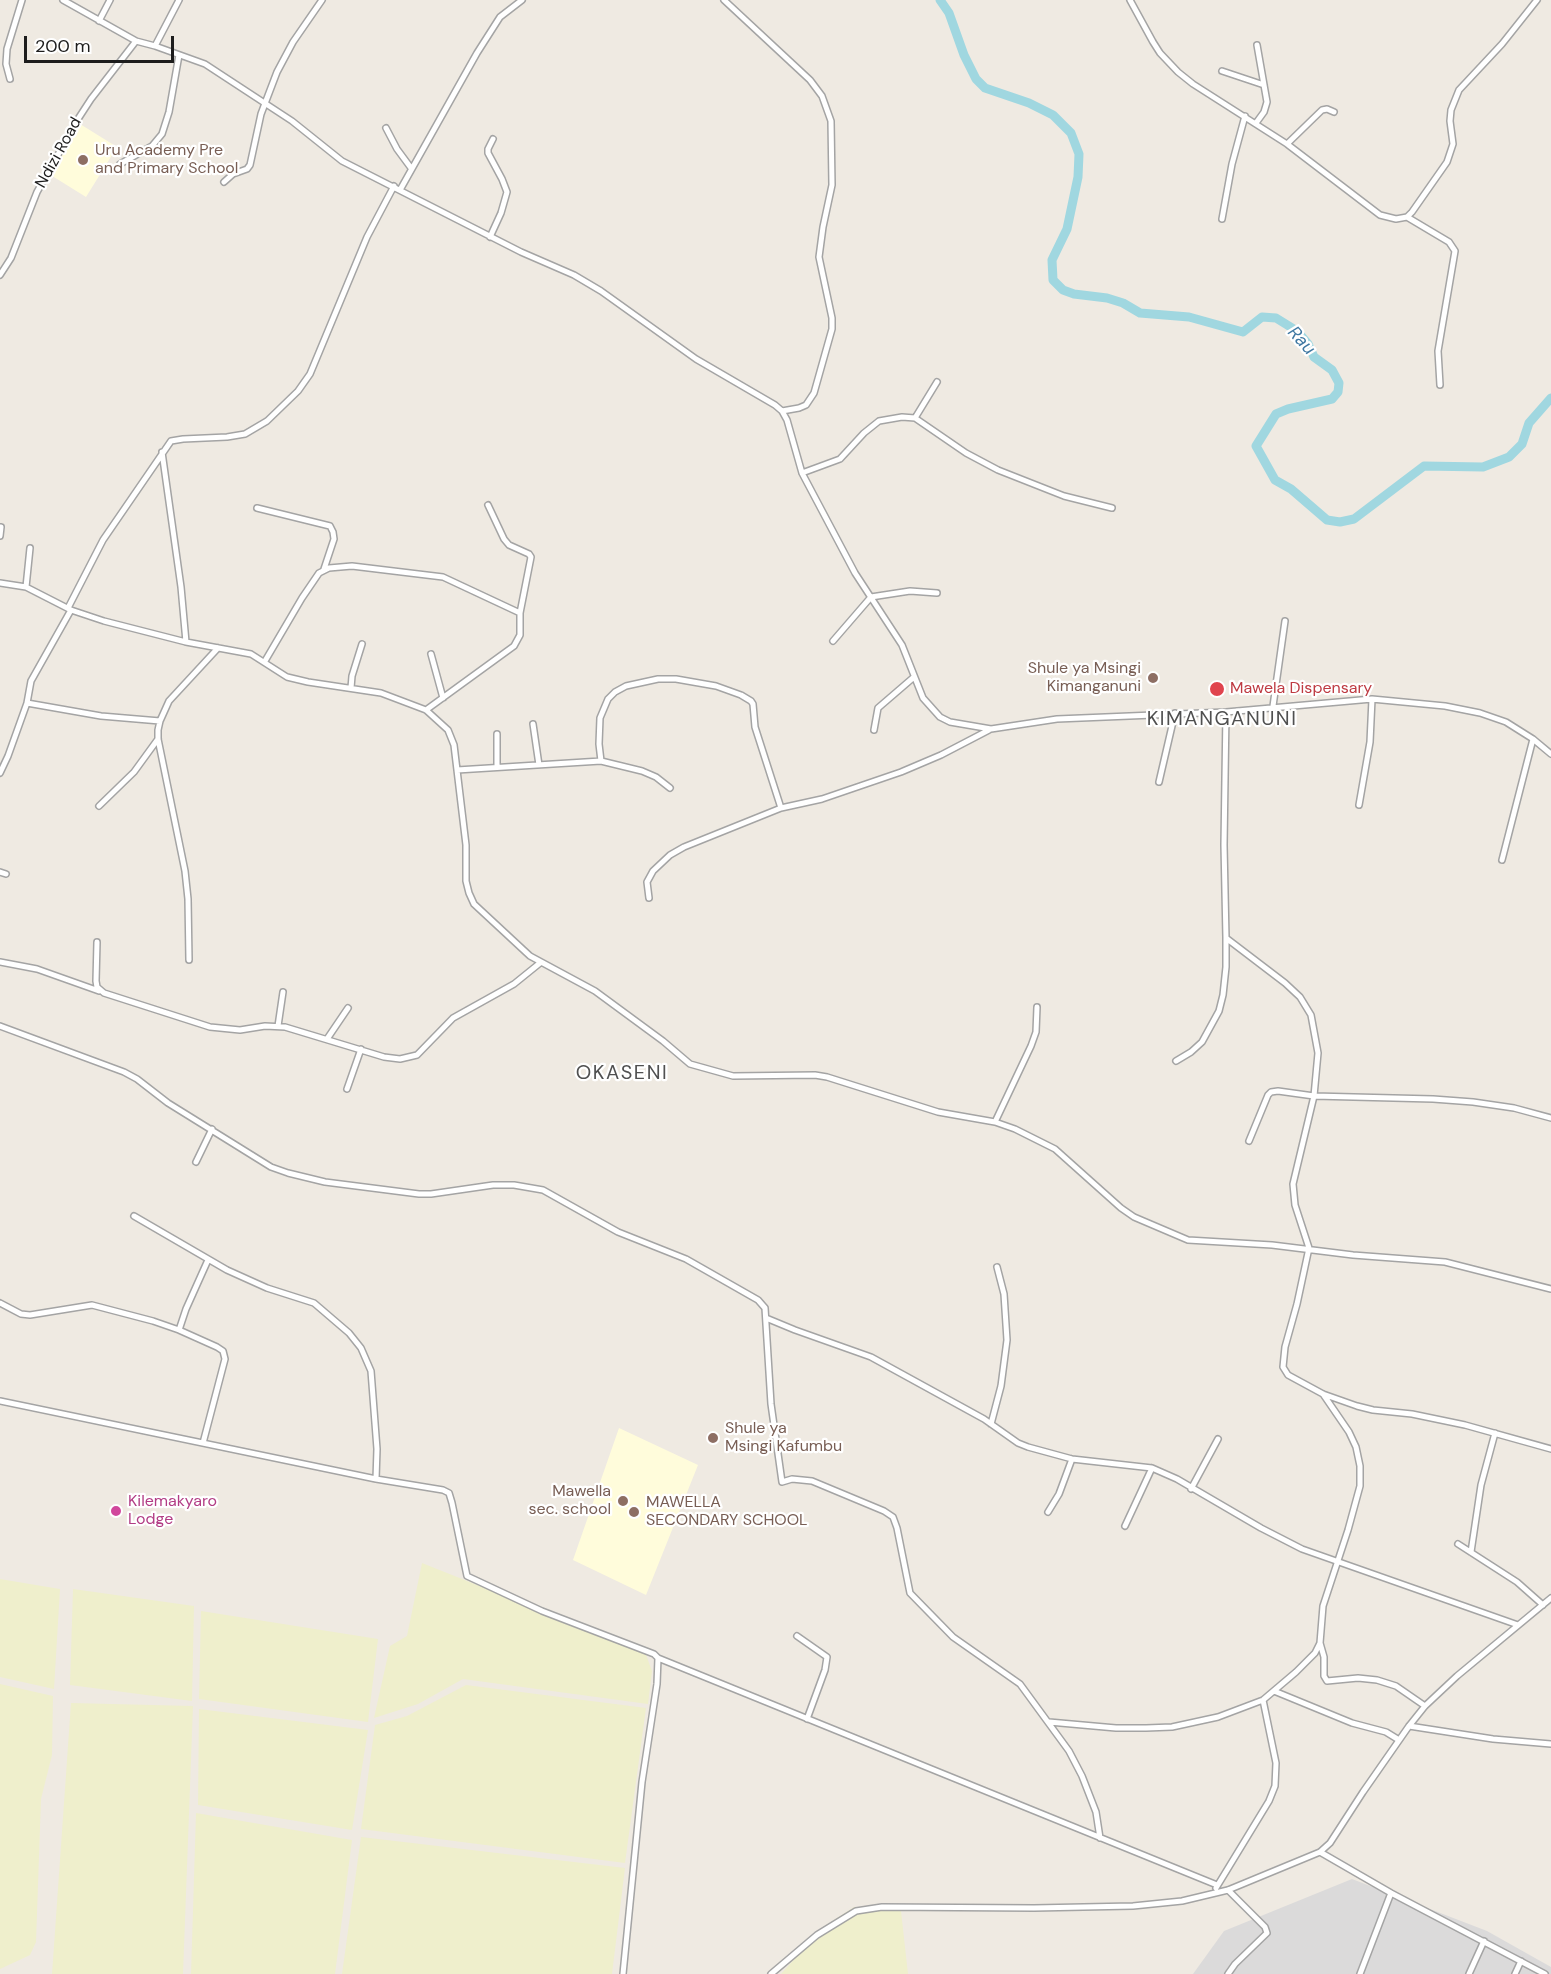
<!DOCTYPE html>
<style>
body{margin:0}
#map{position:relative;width:1551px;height:1974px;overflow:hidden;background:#efeae2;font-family:"DM Sans",sans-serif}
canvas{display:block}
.scale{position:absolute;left:24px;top:36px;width:150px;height:27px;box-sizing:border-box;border:3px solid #1d1d1d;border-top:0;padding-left:8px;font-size:18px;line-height:21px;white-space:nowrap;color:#1d1d1d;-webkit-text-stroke:4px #fff;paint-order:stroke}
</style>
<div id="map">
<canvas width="1551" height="1974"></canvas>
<div class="scale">200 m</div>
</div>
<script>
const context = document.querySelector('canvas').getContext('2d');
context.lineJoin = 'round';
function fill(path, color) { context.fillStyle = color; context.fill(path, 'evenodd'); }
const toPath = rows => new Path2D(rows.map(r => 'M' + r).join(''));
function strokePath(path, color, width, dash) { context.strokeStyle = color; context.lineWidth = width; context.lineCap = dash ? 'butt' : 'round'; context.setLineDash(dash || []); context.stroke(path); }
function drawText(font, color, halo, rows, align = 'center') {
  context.font = font + ' "DM Sans",sans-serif'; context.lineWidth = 4.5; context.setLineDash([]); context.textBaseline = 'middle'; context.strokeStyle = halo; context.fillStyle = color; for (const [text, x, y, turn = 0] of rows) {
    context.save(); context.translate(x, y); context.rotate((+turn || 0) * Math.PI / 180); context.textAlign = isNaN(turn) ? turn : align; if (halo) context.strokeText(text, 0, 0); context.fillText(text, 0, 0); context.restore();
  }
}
fill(toPath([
 [1352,1879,1487,1931,1551,1967,1551,1974,1193,1974,1224,1931]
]), '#dbdada');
fill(toPath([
 [80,124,117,147,86,197,49,174],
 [619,1428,698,1465,646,1595,573,1560]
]), '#fffcdb');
fill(toPath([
 [422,1563,645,1652,652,1671,648,1704,463,1679,418,1704,374,1718,390,1646,407,1636],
 [0,1579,60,1589,54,1689,0,1677],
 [73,1589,194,1606,192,1701,70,1685],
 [201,1611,378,1639,368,1722,199,1699],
 [0,1684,53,1696,52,1755,41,1799,36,1942,30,1955,0,1969],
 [466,1685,646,1708,625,1863,361,1829,375,1725,407,1716],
 [71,1703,193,1706,183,1974,52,1974],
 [199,1709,368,1730,352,1830,198,1805],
 [196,1813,352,1840,335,1974,191,1974],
 [361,1837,625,1868,612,1974,342,1974],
 [854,1907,896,1907,901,1911,908,1974,781,1974,823,1927]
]), '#efefcc');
strokePath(toPath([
 [940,0,949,13,964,55,976,79,985,88,1029,103,1053,115,1071,133,1079,154,1078,177,1067,229,1052,260,1053,280,1063,290,1074,294,1107,298,1123,303,1140,313,1189,317,1243,332,1262,317,1276,318,1297,331,1308,344,1314,357,1332,370,1339,383,1338,392,1332,399,1288,409,1276,414,1256,446,1275,480,1291,489,1327,520,1340,522,1354,519,1424,466,1483,467,1509,457,1522,444,1529,423,1551,398]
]), '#a0d7e0', 9);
const minor = toPath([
 [63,0,136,41,155,46,205,64,292,121,342,161,521,252,574,275,601,291,696,359,775,405,782,411,787,420,802,473,855,573,902,645,923,698,940,717,950,722,991,729,1057,719,1226,712,1372,699,1445,706,1480,713,1506,722,1533,739,1551,754],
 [724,0,810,80,822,96,831,121,832,185,823,227,819,257,832,318,832,329,814,393,806,405,799,408,782,411],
 [1130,0,1153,42,1160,53,1178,72,1193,84,1287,144,1380,215,1396,219,1407,217,1412,212,1447,162,1453,144,1450,121,1451,110,1459,90,1502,44,1537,0],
 [99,21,110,0],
 [155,46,179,0],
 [1222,71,1264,85],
 [10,79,6,64,7,49,22,0],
 [1256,123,1264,112,1267,102,1257,45],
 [386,128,397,149,411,168],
 [1287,144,1322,110,1327,109,1334,112],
 [120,164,152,146,162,134,169,112,179,55],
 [224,182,233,174,247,169,250,165,261,114,277,72,293,42,322,0],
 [400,190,477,53,500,17,522,0],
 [1407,217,1449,242,1455,251,1438,351,1440,385],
 [1222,219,1232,164,1245,116],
 [490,237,501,213,507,192,502,179,488,153,488,149,493,139],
 [0,275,11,258,37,192,78,119,91,99,136,41],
 [915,418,937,382],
 [162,452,181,587,186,642],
 [802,473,840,459,864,433,879,421,902,417,915,418,966,453,998,470,1064,496,1112,508],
 [257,508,330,526,333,532,334,539,324,569],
 [0,536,1,527],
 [0,583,26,587,71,610,104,621,186,642,251,654,287,677,308,682,381,693,426,710,448,730,454,745,466,845,466,881,469,893,474,904,530,956,595,991,663,1041,690,1064,733,1076,815,1075,827,1077,938,1112,995,1122,1015,1129,1055,1149,1121,1208,1134,1217,1188,1240,1272,1245,1353,1255,1445,1262,1551,1289],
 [26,587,30,548],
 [68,608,103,540,171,441,183,439,227,437,245,434,267,421,298,391,310,374,367,237,394,186],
 [833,641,871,597,910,591,937,593],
 [431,654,443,698],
 [265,661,302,598,319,573,329,568,352,566,443,577,520,613],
 [351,688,352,676,362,644],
 [27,703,101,716,160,721],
 [1273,706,1285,621],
 [426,710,514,646,520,635,520,613,531,557,529,554,509,545,504,539,488,505],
 [1226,712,1224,845,1226,938,1285,983,1300,997,1311,1015,1318,1053,1314,1096,1293,1184,1295,1205,1309,1248,1297,1304,1285,1347,1283,1367,1288,1375,1323,1394,1357,1406,1373,1410,1412,1414,1465,1425,1551,1449],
 [533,724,539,765],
 [874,730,878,708,914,677],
 [601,761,599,744,600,718,608,699,615,692,626,686,658,679,676,679,716,686,741,695,751,701,753,704,755,727,781,808],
 [497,767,497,734],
 [457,770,601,761,642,771,656,777,670,788],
 [0,773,8,756,27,703,31,681,71,610],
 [1159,782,1175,713],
 [1359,805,1370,742,1372,699],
 [99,806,134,772,158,739],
 [1502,860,1533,739],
 [0,872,6,874],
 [649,898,647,882,653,871,670,855,684,847,781,808,822,799,901,772,941,755,989,730],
 [97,942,96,981,97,987,104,993,210,1027,240,1030,265,1026,285,1027,384,1057,400,1059,417,1055,453,1018,514,984,540,963],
 [189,960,188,899,185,871,158,739,158,730,160,721,169,701,218,648],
 [0,962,37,969,99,991],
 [0,1026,124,1072,137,1079,168,1103,271,1167,288,1173,325,1182,419,1194,431,1194,493,1185,514,1185,543,1190,618,1232,686,1259,758,1300,765,1308,771,1404,782,1482,792,1479,812,1481,884,1511,893,1517,897,1528,910,1593,953,1637,1020,1684,1069,1751,1082,1776,1096,1812,1100,1838],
 [278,1026,283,992],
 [327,1039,348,1008],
 [1176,1061,1191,1052,1202,1042,1219,1011,1223,995,1226,967,1226,938],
 [347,1089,361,1049],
 [995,1122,1031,1046,1036,1032,1037,1007],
 [1249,1141,1268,1095,1271,1092,1278,1091,1314,1096,1433,1099,1473,1102,1514,1108,1551,1118],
 [196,1162,212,1129],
 [134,1216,227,1270,267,1288,314,1303,349,1333,361,1348,371,1371,377,1449,376,1479],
 [0,1303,21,1314,30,1315,92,1305,153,1321,179,1330,217,1347,223,1351,225,1359,203,1443],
 [766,1318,795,1330,871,1357,984,1419,1018,1443,1028,1447,1072,1459,1152,1468,1177,1479,1261,1528,1302,1549,1518,1625],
 [179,1330,186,1309,208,1260],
 [0,1401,376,1479,443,1490,449,1493,452,1503,467,1576,542,1611,654,1654,658,1658,657,1684,642,1782,623,1974],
 [991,1424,1001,1386,1007,1340,1004,1294,997,1267],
 [1191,1489,1218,1439],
 [1048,1512,1059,1494,1072,1459],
 [1125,1526,1152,1468],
 [1458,1544,1517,1582,1543,1605],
 [1471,1552,1481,1485,1495,1433],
 [797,1636,827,1657,825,1670,807,1719],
 [1320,1643,1324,1657,1324,1676,1327,1681,1358,1678,1377,1680,1396,1686,1425,1706],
 [658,1658,1217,1885],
 [1274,1691,1352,1723,1386,1732,1399,1740],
 [1049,1722,1116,1728,1146,1728,1172,1727,1218,1717,1263,1700,1296,1672,1315,1653,1320,1643,1323,1606,1348,1530,1360,1486,1360,1466,1356,1447,1349,1432,1323,1394],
 [1409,1726,1493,1739,1551,1744],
 [1320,1852,1391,1893,1545,1974],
 [1216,1888,1269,1801,1275,1786,1276,1763,1263,1700],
 [1228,1890,1265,1927,1267,1933,1235,1964,1228,1974],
 [771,1974,817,1935,856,1911,882,1907,1034,1908,1133,1906,1182,1901,1228,1890,1320,1852,1330,1843,1363,1792,1409,1726,1425,1706,1457,1676,1551,1598],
 [1360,1974,1391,1893],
 [1469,1974,1484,1941],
 [1515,1974,1521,1961]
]);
strokePath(minor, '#a4a4a4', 8);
strokePath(minor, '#fff', 5);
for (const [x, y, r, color] of [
 [83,160,6,"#8d6e63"],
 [1153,678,6,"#8d6e63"],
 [1217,689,8,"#e0444e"],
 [713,1438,6,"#8d6e63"],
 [623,1501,6,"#8d6e63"],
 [116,1511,6,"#d1479c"],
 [634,1512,6,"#8d6e63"]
]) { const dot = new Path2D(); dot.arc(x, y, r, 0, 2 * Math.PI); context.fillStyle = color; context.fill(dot); strokePath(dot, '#fff', 2); }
drawText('16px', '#785e54', '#fff', [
 ["Uru Academy Pre",95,151],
 ["and Primary School",95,169],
 ["Shule ya Msingi",1141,669,"right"],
 ["Kimanganuni",1141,687,"right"],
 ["Shule ya",725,1429],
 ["Msingi Kafumbu",725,1447],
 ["Mawella",611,1492,"right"],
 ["sec. school",611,1510,"right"],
 ["MAWELLA",646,1503],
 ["SECONDARY SCHOOL",646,1521]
], 'left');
drawText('16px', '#1d1d1d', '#fff', [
 ["Ndizi Road",59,153,-61]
]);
drawText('16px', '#be3a42', '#fff', [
 ["Mawela Dispensary",1230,689]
], 'left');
drawText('16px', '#b23c85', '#fff', [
 ["Kilemakyaro",128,1502],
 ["Lodge",128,1520]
], 'left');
drawText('italic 18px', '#3f78a2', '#fff', [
 ["Rau",1301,341,48]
]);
context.letterSpacing = '1.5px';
drawText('20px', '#505050', '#fff', [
 ["KIMANGANUNI",1222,720],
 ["OKASENI",622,1074]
]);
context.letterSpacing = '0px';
</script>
